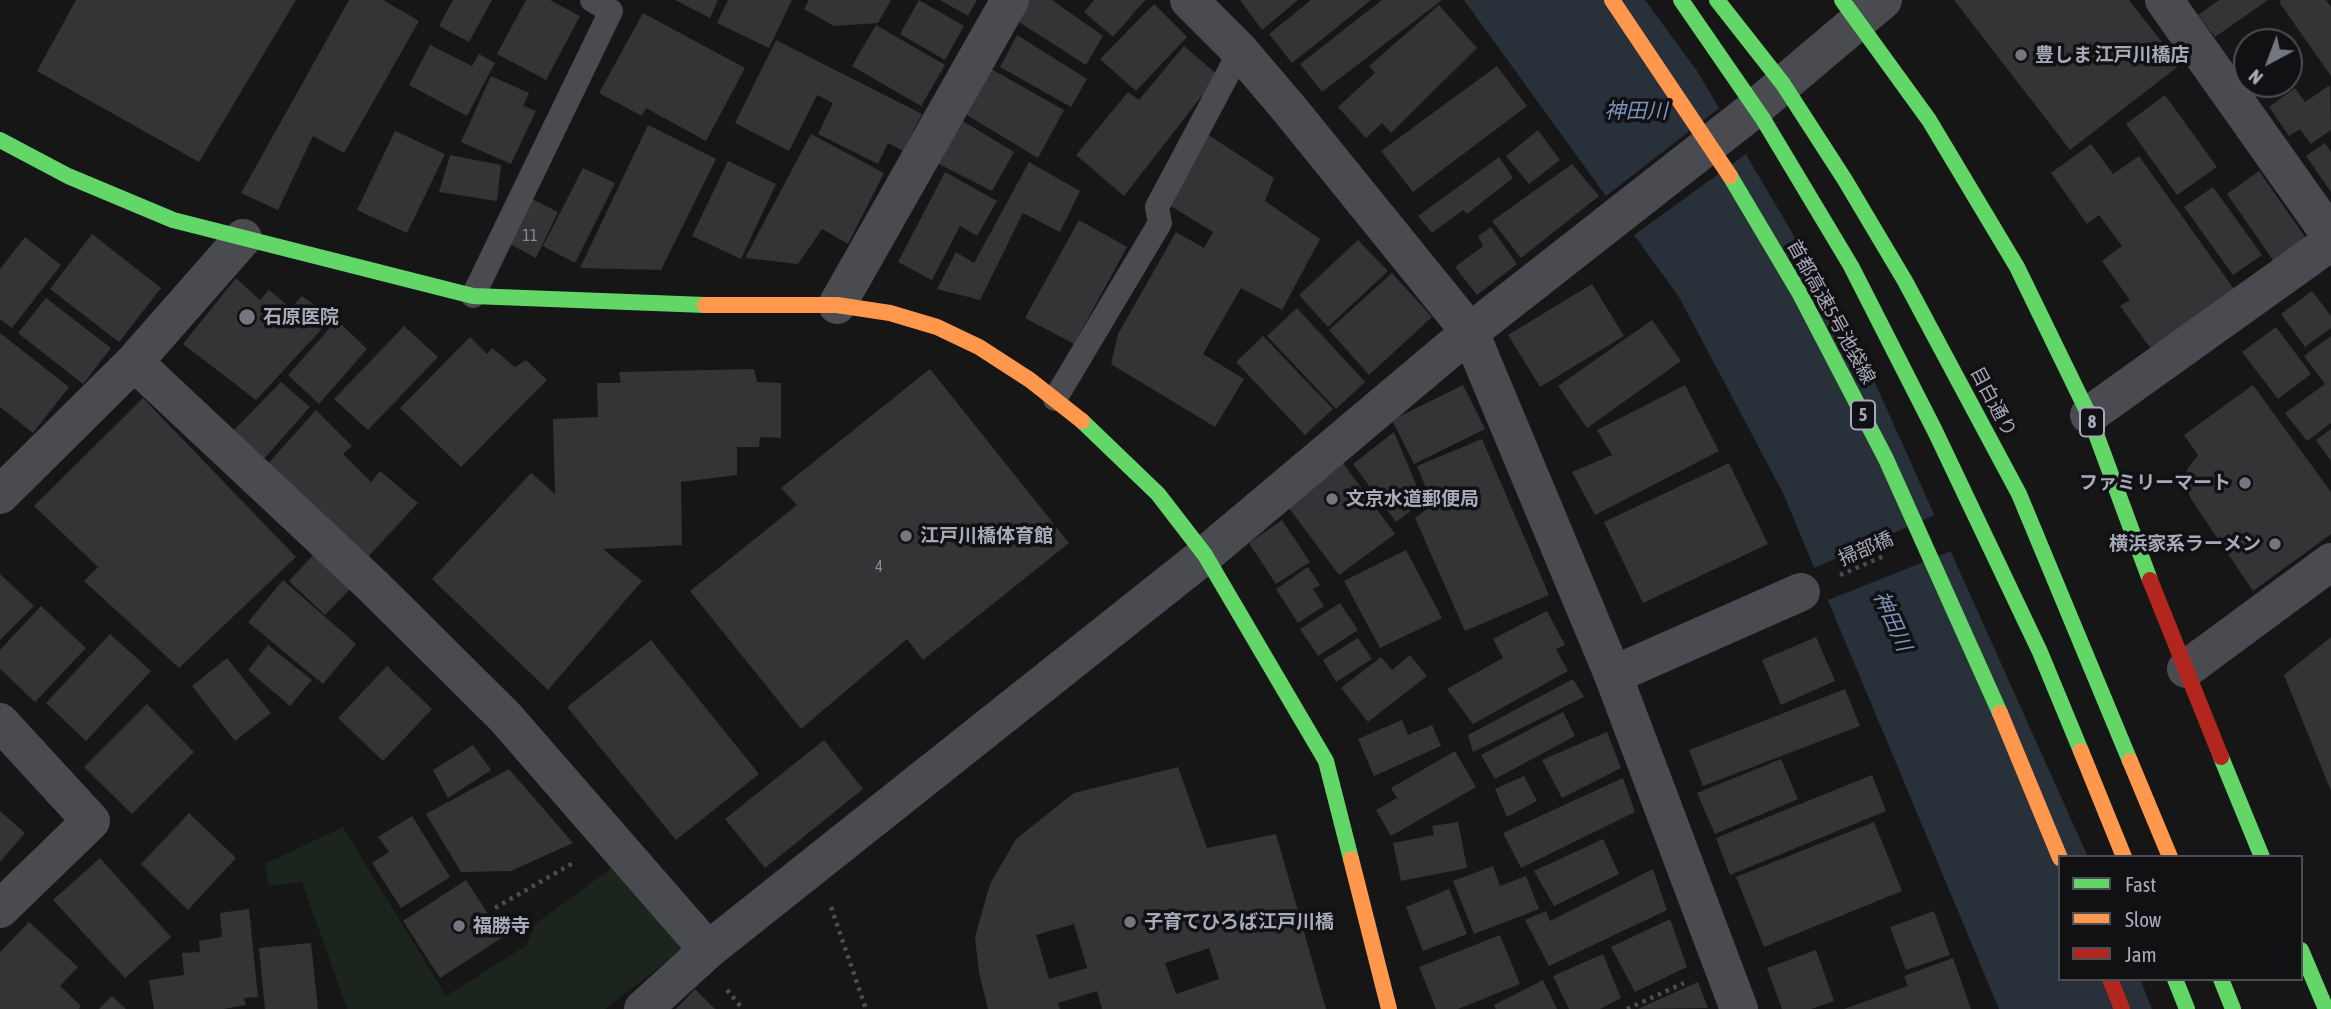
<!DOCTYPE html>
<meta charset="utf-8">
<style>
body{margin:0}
#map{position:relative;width:2331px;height:1009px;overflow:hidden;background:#161617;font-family:"Asap Condensed",sans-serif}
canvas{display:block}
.legend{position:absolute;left:2058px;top:855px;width:245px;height:126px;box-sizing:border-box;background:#111013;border:2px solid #4d4e55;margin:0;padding:9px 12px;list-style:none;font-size:21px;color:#a6aab9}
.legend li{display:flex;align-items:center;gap:14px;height:35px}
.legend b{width:35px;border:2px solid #4d4e55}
.north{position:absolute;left:2233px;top:28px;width:70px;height:70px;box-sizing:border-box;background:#111013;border:2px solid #4d4e55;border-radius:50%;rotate:221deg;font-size:19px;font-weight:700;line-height:28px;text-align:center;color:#a6aab9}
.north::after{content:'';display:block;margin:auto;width:24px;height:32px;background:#747680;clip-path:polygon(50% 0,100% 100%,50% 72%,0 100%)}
</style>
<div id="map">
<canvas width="2331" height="1009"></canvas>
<ul class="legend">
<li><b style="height:9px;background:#63d668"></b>Fast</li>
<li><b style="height:9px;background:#ff974d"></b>Slow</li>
<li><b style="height:9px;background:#b3261e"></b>Jam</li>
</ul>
<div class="north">N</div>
</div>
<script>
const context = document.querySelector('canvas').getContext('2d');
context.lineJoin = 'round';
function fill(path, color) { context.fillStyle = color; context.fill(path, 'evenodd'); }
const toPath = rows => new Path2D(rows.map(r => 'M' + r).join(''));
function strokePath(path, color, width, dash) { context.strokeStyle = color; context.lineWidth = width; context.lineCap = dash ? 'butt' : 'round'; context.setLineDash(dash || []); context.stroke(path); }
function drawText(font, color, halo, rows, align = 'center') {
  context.font = font + ' "Asap Condensed","Noto Sans JP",sans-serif'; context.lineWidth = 7; context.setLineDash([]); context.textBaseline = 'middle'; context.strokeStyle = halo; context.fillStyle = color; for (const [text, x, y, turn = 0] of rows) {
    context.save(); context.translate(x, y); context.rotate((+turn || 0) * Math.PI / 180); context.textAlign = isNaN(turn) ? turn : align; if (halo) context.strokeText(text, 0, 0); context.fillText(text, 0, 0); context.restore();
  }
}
fill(toPath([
 [343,827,446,996,527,945,534,925,614,866,688,945,605,1009,347,1009,302,882,269,886,265,864]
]), '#1c241e');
fill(toPath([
 [1464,0,1645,0,1697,71,1858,345,2088,857,2060,857,2060,979,2140,979,2152,1009,1999,1009,1783,493,1679,297]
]), '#28303a');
fill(toPath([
 [1719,108,1746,154,1634,235,1606,196],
 [1935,515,1951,551,1828,600,1814,568]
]), '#161617');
fill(toPath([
 [76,0,296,0,199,162,37,71],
 [349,0,383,0,419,21,344,153,313,136,278,210,241,193],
 [453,0,492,0,469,42,439,26],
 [526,0,550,0,580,16,546,80,497,54],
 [675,0,718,0,710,18],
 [728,0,792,0,769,48,717,23],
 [809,0,891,0,878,23,834,26,804,9],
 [919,0,964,26,945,60,900,34],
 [940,0,977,0,968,16],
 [1027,0,1052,0,1103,36,1086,65,1016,20],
 [1094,0,1145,0,1113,37,1084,12],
 [1240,0,1298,0,1262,30],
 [1311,0,1371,0,1292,63,1269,34],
 [1382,0,1442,0,1322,92,1300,64],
 [1954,0,2129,0,2180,65,2070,150],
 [2219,0,2268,0,2215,37,2198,15],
 [2281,0,2326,0,2331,7,2331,76,2279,2],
 [1154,4,1187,37,1136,91,1100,59],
 [1439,5,1477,48,1391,133,1382,123,1366,138,1338,107,1375,73,1369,66],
 [643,13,745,68,706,141,646,108,642,116,599,93],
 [876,25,945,65,921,106,852,66],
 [1017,35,1087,79,1071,107,1000,67],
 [776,40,922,114,903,151,888,143,878,164,818,134,833,103,817,95,789,151,735,123],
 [430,45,472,66,479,54,495,63,467,116,409,85],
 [1184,46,1218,75,1124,196,1076,155,1128,92,1139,100],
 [1497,66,1527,106,1413,192,1381,151],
 [991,69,1064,110,1038,158,965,114],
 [491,76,529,93,523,106,536,111,511,164,461,142],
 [2330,85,2331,130,2311,144,2300,129,2289,136,2269,107,2295,88,2305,102],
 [2165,95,2217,167,2177,195,2126,124],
 [961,120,1014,152,992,191,937,163],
 [648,125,716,159,661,270,580,268],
 [1538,130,1560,160,1529,184,1506,156],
 [395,131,445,154,407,233,357,210],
 [811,134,884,173,848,244,822,229,798,264,745,258],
 [1207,134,1274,178,1265,201,1320,239,1282,310,1241,288,1203,354,1244,379,1215,427,1111,364,1118,334,1176,232,1204,248,1213,232,1166,203],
 [2325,143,2331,152,2331,192,2306,156],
 [2091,144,2113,174,2139,156,2234,289,2151,349,2120,306,2130,300,2102,261,2122,246,2099,215,2087,224,2051,173],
 [450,155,501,165,497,201,439,192],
 [1499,157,1513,178,1467,214,1463,210,1432,233,1418,216],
 [728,161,776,184,741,259,692,236],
 [1029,162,1080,191,1060,232,1023,213,980,300,937,289,956,252,974,263],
 [1572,164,1599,196,1521,258,1492,221],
 [583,168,615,183,575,263,543,246],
 [2259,171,2308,241,2275,263,2227,194],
 [945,172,997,201,977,236,960,226,932,280,898,262],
 [2213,187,2262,255,2233,275,2184,207],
 [532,199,558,212,536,258,510,244],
 [1079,220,1127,247,1074,344,1025,318],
 [1491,227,1517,264,1477,295,1455,267,1483,246,1478,236],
 [92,234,161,288,119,342,50,289],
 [25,237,61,265,12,328,0,319,0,269],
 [1358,240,1388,271,1328,327,1299,295],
 [1392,273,1432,317,1369,375,1329,330],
 [236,278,260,300,269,290,291,308,302,296,332,318,256,400,183,344],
 [1592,284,1624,336,1540,387,1508,335],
 [2312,291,2331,316,2331,328,2305,347,2281,314],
 [46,298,111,348,83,384,18,333],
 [1297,308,1365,382,1336,409,1267,336],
 [337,320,367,349,319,404,288,375],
 [1652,320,1681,361,1587,428,1558,386],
 [404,326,438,357,368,430,334,399],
 [2276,327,2311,374,2278,399,2242,352],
 [0,333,69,387,33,433,0,407],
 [1263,336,1333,409,1305,435,1236,362],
 [2331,336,2331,423,2307,441,2285,413,2325,384,2304,356],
 [470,337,487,354,492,348,515,367,526,360,547,380,461,467,400,408],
 [754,369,757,382,781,383,781,438,760,437,759,447,737,447,737,475,681,482,682,545,603,549,642,581,548,690,432,579,531,473,555,494,553,419,598,417,597,383,621,383,619,372],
 [930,369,1069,543,923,660,907,639,801,729,690,591,797,505,781,488],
 [281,382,310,407,263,460,232,432],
 [1463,385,1485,429,1414,464,1392,420],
 [1685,385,1719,451,1595,515,1572,472,1612,455,1597,430],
 [2253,385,2331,492,2331,534,2253,591,2191,499,2183,481,2188,468,2198,455,2184,435],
 [143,398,296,557,179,668,84,581,98,567,34,506],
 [316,410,352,446,343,454,371,482,380,471,418,503,365,560,264,468],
 [2331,429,2331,461,2316,440],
 [1394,432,1423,501,1396,522,1353,464],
 [1482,439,1549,595,1465,631,1415,518,1433,505,1417,466],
 [1343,463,1395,534,1339,575,1289,508],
 [1729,463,1768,544,1643,603,1604,522],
 [1282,520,1310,562,1276,584,1249,543],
 [1406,550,1442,618,1380,648,1344,581],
 [316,552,353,586,325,615,289,581],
 [1308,567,1320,585,1313,589,1324,606,1298,623,1276,589],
 [0,574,34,606,0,640],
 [283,580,356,644,323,684,248,622],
 [1340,603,1358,630,1318,656,1300,629],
 [41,606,86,648,35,702,0,669,0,650],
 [1547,611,1565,645,1556,649,1568,671,1473,724,1447,689,1503,658,1493,639],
 [110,634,151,671,86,741,46,703],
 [1816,637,1835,681,1781,705,1762,660],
 [2331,637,2331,791,2284,675],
 [1358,638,1372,659,1336,682,1323,660],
 [651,640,759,774,676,840,567,707],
 [268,645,312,680,290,706,248,670],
 [1410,655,1427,676,1368,722,1341,688,1381,657,1392,670],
 [227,658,271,713,235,741,192,686],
 [387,666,432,709,383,761,338,718],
 [1573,679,1584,697,1473,752,1468,735],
 [1845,689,1860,726,1703,786,1689,750],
 [147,704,194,752,132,814,84,767],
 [1563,712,1575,736,1495,779,1481,755],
 [1402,720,1408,735,1432,725,1441,746,1374,776,1358,739],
 [1607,732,1621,768,1562,798,1542,760],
 [824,740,863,789,765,868,725,819],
 [473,745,491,770,448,798,433,770],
 [1455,751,1476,787,1391,836,1376,810,1397,798,1391,788],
 [1781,759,1798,799,1715,834,1697,793],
 [1178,767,1207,848,1276,834,1326,1009,1102,1009,1097,991,1058,1003,1060,1009,988,1009,979,973,975,937,990,884,1016,839,1074,793],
 [1074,924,1087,968,1049,979,1036,935],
 [1209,948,1219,979,1176,994,1165,963],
 [509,769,573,843,511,871,461,872,426,814],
 [1872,775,1886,811,1730,875,1716,838],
 [1524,776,1537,801,1507,817,1495,789],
 [1623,778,1635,812,1521,868,1503,833],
 [0,811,25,833,0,862],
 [189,813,236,858,188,910,141,864],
 [412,816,450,877,401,908,372,863,389,852,378,837],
 [1458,822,1467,868,1401,881,1393,843,1434,835,1432,826],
 [1874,822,1902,891,1764,947,1736,877],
 [1603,839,1619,874,1554,906,1534,871],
 [100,858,171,937,125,978,53,900],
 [1493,866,1500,886,1526,876,1539,909,1474,934,1453,881],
 [1653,869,1667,910,1549,966,1525,920,1546,911,1550,921],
 [466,880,503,937,440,978,403,921],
 [1449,889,1467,934,1423,951,1406,907],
 [249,909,258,997,244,998,246,1005,223,1009,154,1009,149,980,184,975,182,953,200,952,199,941,222,937,220,913],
 [1934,911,1950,955,1906,970,1890,927],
 [1670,919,1687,967,1635,992,1611,947],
 [29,922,78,967,60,986,81,1006,79,1009,0,1009,0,952],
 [1500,935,1520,984,1458,1009,1436,1009,1419,967],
 [311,943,318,1009,265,1009,259,948],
 [1816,950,1834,1001,1811,1009,1782,1009,1767,968],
 [1603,954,1621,998,1600,1009,1569,1009,1553,976],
 [1953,958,1971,1009,1844,1009,1908,986,1904,976],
 [1543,980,1557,1009,1496,1009,1494,1005],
 [1698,982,1708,1008,1638,1009],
 [695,989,715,1009,676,1009],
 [112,996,126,1009,99,1009]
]), '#343436');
strokePath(toPath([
 [1840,575,1884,556],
 [831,907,866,1009],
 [495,908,573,863],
 [727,990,743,1009],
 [1627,1009,1684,983]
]), '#4c4c51', 4.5, [3.5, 5]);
strokePath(toPath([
 [473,296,611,11,592,0],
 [1055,399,1160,223,1157,207,1240,51]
]), '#4a4b50', 24);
strokePath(toPath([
 [1189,0,1240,51,1291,111,1470,332,1613,675,1739,1009],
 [2164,0,2331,236],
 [837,305,1010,0],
 [134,362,373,586,505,717,708,950],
 [2089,415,2331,242],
 [0,495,134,362,243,238],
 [2186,669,2331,562],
 [1613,675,1801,592],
 [0,722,91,821,0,909],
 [643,1009,708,950,1205,555,1470,332,1748,114,1883,0]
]), '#4a4b50', 38);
strokePath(toPath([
 [1717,0,1783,84,1845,180,1905,281,2019,494,2130,761],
 [1842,0,1929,120,2017,267,2089,415,2150,580],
 [0,140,68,176,173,220,473,296,705,305],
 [1082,421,1158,494,1205,555,1326,761,1351,859],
 [2221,757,2262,857],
 [2301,950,2326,1009],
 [2175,979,2187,1009],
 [2221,979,2233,1009]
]), '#63d668', 16);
strokePath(toPath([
 [705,305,837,305,890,313,937,327,979,347,1030,380,1082,421],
 [2130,761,2170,857],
 [1351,859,1389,1009]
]), '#ff974d', 16);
strokePath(toPath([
 [2150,580,2221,757],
 [2110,979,2122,1009]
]), '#b3261e', 16);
strokePath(toPath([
 [1681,0,1763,119,1851,266,1935,431,2040,652,2081,751],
 [1730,176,1800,294,1886,459,2000,713]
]), '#63d668', 16);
strokePath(toPath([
 [1612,0,1730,176],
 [2000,713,2060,858],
 [2081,751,2124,857]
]), '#ff974d', 16);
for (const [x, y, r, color] of [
 [2021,55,7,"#747680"],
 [247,317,9,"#747680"],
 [2245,483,7,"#747680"],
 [1332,499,7,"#747680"],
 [906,536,7,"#747680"],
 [2275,544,7,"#747680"],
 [1130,922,7,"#747680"],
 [459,926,7,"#747680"]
]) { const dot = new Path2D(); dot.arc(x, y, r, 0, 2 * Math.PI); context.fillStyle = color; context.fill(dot); strokePath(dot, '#111013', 2.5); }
drawText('16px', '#8a8c98', null, [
 ["11",530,236],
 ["4",879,567]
]);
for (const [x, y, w] of [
 [1863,415,24],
 [2092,422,24]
]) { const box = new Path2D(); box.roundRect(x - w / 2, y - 14.5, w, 29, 5); context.fillStyle = '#111013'; context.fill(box); strokePath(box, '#a6aab9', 2); }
drawText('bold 18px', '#a6aab9', null, [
 ["5",1863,415],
 ["8",2092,422]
]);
drawText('bold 19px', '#a6aab9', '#111013', [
 ["豊しま 江戸川橋店",2035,55],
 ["石原医院",263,317],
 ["ファミリーマート",2231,483,"right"],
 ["文京水道郵便局",1346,499],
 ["江戸川橋体育館",920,536],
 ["横浜家系ラーメン",2261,544,"right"],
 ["子育てひろば江戸川橋",1144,922],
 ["福勝寺",473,926]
], 'left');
drawText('19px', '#a6aab9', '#111013', [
 ["首都高速5号池袋線",1831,312,61],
 ["目白通り",1993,402,62],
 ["掃部橋",1866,549,-23]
]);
drawText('italic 21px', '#7995b8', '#111013', [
 ["神田川",1636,111],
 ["神田川",1892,621,66]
]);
</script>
